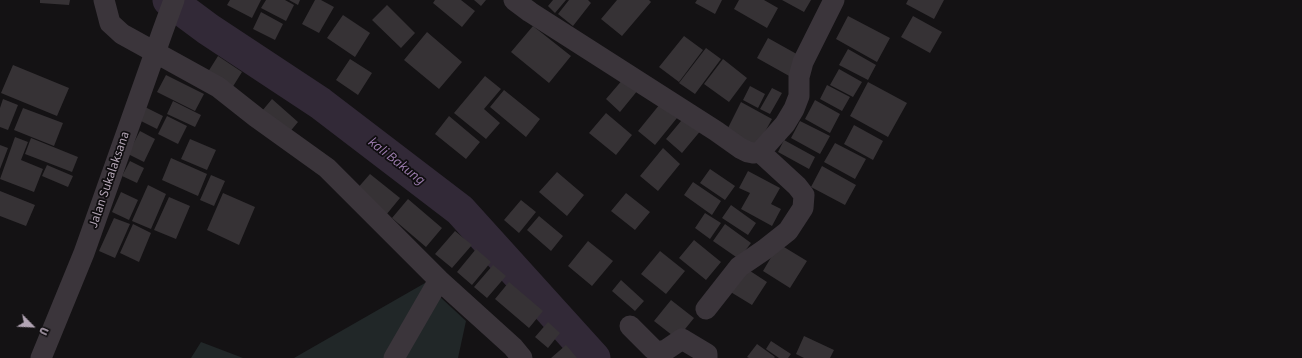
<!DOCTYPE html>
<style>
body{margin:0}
#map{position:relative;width:1302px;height:358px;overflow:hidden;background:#141214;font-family:"Source Sans 3",sans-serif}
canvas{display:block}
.north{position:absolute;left:12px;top:306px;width:40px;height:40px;-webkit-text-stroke:3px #0f0d0f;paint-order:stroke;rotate:114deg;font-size:11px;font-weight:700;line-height:16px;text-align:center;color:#b2a4b4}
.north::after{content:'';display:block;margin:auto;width:14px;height:18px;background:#b2a4b4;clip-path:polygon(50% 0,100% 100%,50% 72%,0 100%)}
</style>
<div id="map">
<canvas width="1302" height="358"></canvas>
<div class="north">U</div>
</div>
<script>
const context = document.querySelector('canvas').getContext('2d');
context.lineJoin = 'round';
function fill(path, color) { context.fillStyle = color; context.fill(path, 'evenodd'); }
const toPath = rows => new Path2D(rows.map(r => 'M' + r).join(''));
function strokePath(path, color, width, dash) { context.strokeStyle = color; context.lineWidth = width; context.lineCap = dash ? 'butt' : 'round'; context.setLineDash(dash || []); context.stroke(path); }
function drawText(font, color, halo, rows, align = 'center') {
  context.font = font + ' "Source Sans 3",sans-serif'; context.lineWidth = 3.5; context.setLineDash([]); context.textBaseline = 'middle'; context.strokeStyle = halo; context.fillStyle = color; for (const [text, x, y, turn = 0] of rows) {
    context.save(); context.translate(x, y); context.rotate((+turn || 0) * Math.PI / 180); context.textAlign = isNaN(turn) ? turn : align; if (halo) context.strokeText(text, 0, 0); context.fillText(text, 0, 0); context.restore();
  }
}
fill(toPath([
 [425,283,466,321,458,358,294,358],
 [201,342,243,358,191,358]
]), '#212728');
strokePath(toPath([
 [169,0,208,29,320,103,460,210,594,358]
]), '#322937', 33);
fill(toPath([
 [40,0,70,0,69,5,40,3],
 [230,0,261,0,252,18,227,5],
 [266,0,285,0,294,5,286,21,261,8],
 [289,0,300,0,298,5],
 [315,0,321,0,334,7,319,33,302,24],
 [435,0,461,0,475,11,462,27,433,3],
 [474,0,486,0,481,6],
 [553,0,566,0,555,13,548,6],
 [569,0,588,0,591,3,573,26,558,14],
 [617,0,649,0,651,2,622,36,601,19],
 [697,0,722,0,715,14,695,3],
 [739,0,764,0,778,8,767,28,734,9],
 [782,0,811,0,804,12],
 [908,0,944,0,934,19,906,4],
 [387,5,415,33,401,48,372,20],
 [261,12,283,24,275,40,253,29],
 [343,15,370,33,355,57,327,38],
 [848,16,890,38,877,62,836,39],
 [913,16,942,32,930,53,901,37],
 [533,26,571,56,549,83,511,52],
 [427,32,462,62,439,89,404,60],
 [684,36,703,50,679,82,659,67],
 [768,38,802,57,791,77,757,58],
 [706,48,721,59,695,94,679,83],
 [848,49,876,65,868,80,839,65],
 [218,56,242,72,232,88,208,72],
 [350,59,372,73,358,95,336,80],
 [723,59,747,78,729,102,704,84],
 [13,65,69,88,57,116,1,93],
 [839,69,862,82,853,97,830,85],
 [166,75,204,94,195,111,157,92],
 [485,76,501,89,484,109,500,123,486,139,454,113],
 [624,78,638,90,620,112,606,99],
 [868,82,907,103,888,137,850,116],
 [827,85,850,97,842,111,820,99],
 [750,86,765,94,758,108,743,100],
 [772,88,782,93,770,114,760,109],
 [504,90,540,119,526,137,490,107],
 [3,99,18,105,8,130,0,127,0,108],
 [272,99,298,122,288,134,262,111],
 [815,100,840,114,830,133,805,119],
 [173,101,201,115,195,127,167,114],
 [741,102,772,119,757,146,727,130],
 [660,104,677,118,655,145,638,131],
 [143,106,163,116,157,129,137,119],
 [23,108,63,123,54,146,14,130],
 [606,113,632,135,616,155,589,133],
 [686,115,702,129,682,153,666,139],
 [167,116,187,126,178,144,158,134],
 [449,116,480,142,466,159,435,134],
 [800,121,830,136,820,154,791,138],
 [854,125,883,141,873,160,844,144],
 [140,131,155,139,144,162,128,154],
 [15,137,28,142,21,160,43,169,34,192,0,179],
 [31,138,78,157,72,172,25,154],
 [190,139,216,150,207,170,181,159],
 [784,140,815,157,809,169,778,152],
 [835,143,866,159,855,179,824,162],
 [0,145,8,148,0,169],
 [663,148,680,164,658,191,640,176],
 [171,158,207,174,198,196,162,180],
 [130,161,144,168,137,183,122,176],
 [47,165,73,176,68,187,42,176],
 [822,166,856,185,845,205,811,187],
 [710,169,735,186,725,200,700,183],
 [748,171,780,188,771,204,781,209,772,226,741,209,750,193,739,188],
 [557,172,584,195,567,216,539,192],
 [370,174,400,198,386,215,356,190],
 [211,175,225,181,214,206,200,200],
 [693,182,721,201,712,215,684,195],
 [148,185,166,194,151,229,132,221],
 [0,191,35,205,26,226,0,216],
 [121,192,138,200,129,220,112,212],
 [223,193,255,207,239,245,207,230],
 [626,193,650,212,635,230,611,211],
 [169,197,190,206,176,239,154,230],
 [408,199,442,228,426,247,392,218],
 [521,200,536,212,519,233,504,220],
 [731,205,756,223,748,235,722,218],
 [705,213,721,223,710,239,695,228],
 [539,216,563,236,551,251,527,230],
 [114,218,130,224,115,258,99,251],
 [133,224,151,233,139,262,120,253],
 [725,224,751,243,739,259,713,241],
 [455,231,472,245,452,268,435,254],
 [694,240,721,262,706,280,679,258],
 [588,241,613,261,592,286,568,266],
 [779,244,807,261,790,288,763,271],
 [476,249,491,262,472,285,457,272],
 [660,251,685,271,666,294,641,274],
 [493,265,506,276,487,298,474,287],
 [744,267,767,282,752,305,729,291],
 [621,280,644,301,635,311,612,291],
 [509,282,543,311,529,328,495,299],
 [671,300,694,318,677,339,654,321],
 [548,322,560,333,548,348,535,337],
 [804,336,834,350,830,358,804,358,796,354],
 [771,341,791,354,788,358,779,358,766,349],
 [757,344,775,357,774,358,749,358,747,357],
 [566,345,577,358,551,358]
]), '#363235');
strokePath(toPath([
 [104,0,110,23,122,34,218,87,256,117,327,168,439,280,513,347,522,358],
 [514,0,530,12,716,131,740,148,748,152,753,153,760,152,769,142,785,124,794,109,799,96,799,77,803,62,834,0],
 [706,309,739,267,764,250,788,231,803,208,804,195,797,186,760,152],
 [630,326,653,349,658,352,666,350,682,339,707,354,707,358],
 [41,358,84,253,162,33,174,0],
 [394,358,439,280]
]), '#3b353b', 21);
drawText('13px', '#b2a4b4', '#0f0d0f', [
 ["Jalan Sukalaksana",110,180,-71]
]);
drawText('italic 14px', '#9c7cae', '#0f0d0f', [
 ["kali Bakung",396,162,38]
]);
</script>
